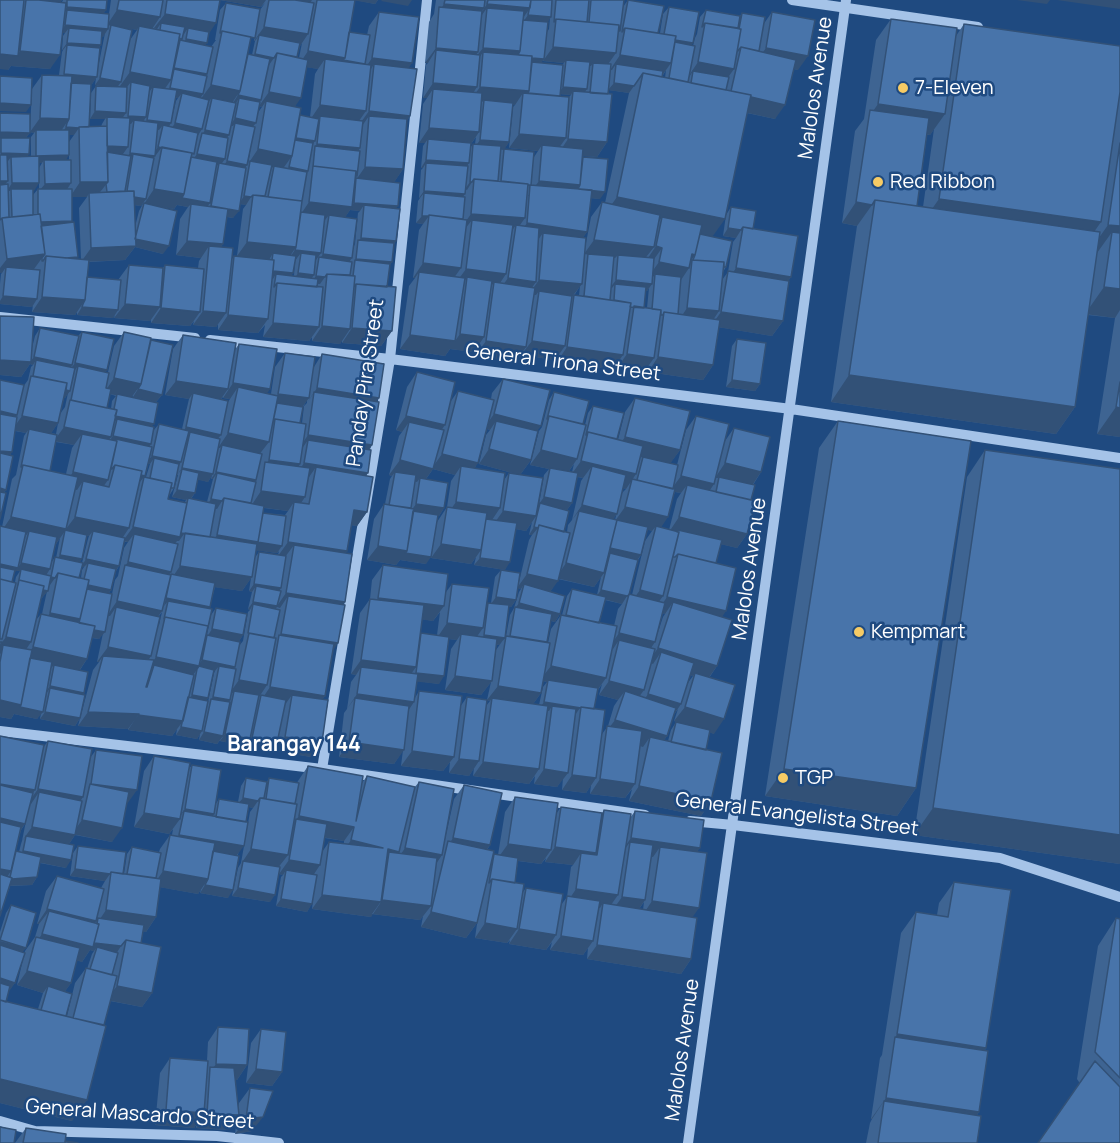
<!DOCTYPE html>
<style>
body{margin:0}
canvas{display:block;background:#1f4a80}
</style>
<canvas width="1120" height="1143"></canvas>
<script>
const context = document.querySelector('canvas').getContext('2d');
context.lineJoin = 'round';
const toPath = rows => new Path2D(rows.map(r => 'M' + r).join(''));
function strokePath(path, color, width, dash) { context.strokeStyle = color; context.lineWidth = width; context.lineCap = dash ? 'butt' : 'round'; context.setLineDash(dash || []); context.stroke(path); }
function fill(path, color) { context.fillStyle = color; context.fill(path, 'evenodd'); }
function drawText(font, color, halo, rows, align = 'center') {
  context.font = font + ' Manrope,sans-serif'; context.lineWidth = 5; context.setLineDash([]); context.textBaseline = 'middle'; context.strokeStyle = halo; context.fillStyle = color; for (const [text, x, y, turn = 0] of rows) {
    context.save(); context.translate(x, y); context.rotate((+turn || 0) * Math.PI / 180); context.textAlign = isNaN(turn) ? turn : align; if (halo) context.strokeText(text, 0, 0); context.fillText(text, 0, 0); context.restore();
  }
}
strokePath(toPath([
 [792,0,978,27],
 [0,317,195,338],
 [210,340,390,359,791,409,1120,458],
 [0,731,322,769,645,815],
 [322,769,390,359,427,0],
 [690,821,733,825,1000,858,1120,897],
 [0,1121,35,1131,217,1136,279,1143],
 [688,1143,846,0]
]), '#a5c3e8', 10);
fill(toPath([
 [0,0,62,0,60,2,62,2,63,0,107,0,104,13,109,14,111,0,378,0,375,4,355,0,349,32,367,35,369,26,379,12,409,68,410,116,406,122,403,169,394,182,396,208,396,241,394,244,392,262,389,266,387,287,392,331,381,346,342,343,342,340,340,344,312,341,312,337,309,341,263,337,265,325,258,333,218,330,218,324,216,327,193,325,194,321,190,326,151,323,151,319,150,321,114,318,115,315,113,318,77,315,77,312,75,315,32,312,33,305,32,307,0,304,0,284,1,274,2,273,0,273,0,113,30,130,32,89,42,75,59,75,62,52,63,50,62,50,63,36,65,33,62,33,50,69,11,66,8,70],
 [220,0,261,7,265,3,260,10,254,41,255,41,252,55,248,54,249,45,226,3,220,10,215,40,216,40,211,47,205,45],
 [111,25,137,30,130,40],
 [105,33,97,73,99,48,101,45,101,37,103,37],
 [302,43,299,58,297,57,300,46],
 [307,67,318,69,315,74,310,117,299,117,295,106],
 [96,78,95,85,98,86,96,86,91,93,90,119,105,119,102,124,101,127,89,127,71,83,92,84],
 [175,98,178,98,176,101,171,122],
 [259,106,262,107,257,114],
 [30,132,34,133,31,137,31,156,28,156,26,138],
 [69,135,74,135,69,142,69,160,66,160],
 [251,147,248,164,245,167],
 [39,163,42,163,39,168,39,189,38,189,33,195,33,191],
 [72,197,87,197,79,208,81,259,76,259,71,223],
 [144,202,139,211,135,227,134,205,141,206],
 [240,204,246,205,243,209,237,256,254,258,234,256,232,259,221,247,223,244,227,217,233,218],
 [151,205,174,209,177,205,188,207,180,219,176,255,201,258,199,261,198,268,165,265,163,268,129,265,118,280,87,277,89,262,125,260,135,247,163,254],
 [350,210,360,211,358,213,355,244,354,246,345,217],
 [295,258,297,258,295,260,294,276,291,276,293,273],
 [436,0,624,0,623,7,628,0,658,33,660,33,663,14,669,7,692,45,693,46,695,38,697,34,700,17,706,10,740,16,742,13,763,25,772,12,798,70,794,69,775,119,747,113,712,237,726,267,723,272,722,280,728,272,733,242,736,238,723,236,726,215,731,207,753,229,791,277,788,281,783,321,772,336,718,327,713,365,703,380,648,372,648,366,644,372,617,368,617,363,613,369,557,362,558,356,555,360,521,355,522,354,516,362,475,356,477,348,474,352,450,349,445,356,400,349,409,286,415,278,413,278,419,230,423,224,416,223,418,201,420,198,419,198,421,170,423,168,421,168,423,146,425,143,419,143,423,104,427,98,423,98,426,65,428,63,425,63,429,22,434,14],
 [550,18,549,29,547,32,547,22],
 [543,60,543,61,564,63,562,65,541,63],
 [666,70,665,78,662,77],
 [609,90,629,93,605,203,602,202,591,217,586,243,583,237,587,232,591,198,600,199,583,156,597,157,607,142],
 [560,94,571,95,569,97,560,96],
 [512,105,515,105,513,107,509,148,538,151,534,157,504,149,509,142],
 [476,137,475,144,473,144,470,148,471,144],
 [580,286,579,296,574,295,572,299],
 [649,288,647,308,644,308,645,291,647,291],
 [891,19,956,36,964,24,1120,46,1120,437,1097,434,1115,318,1088,315,1075,407,1056,434,831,402,857,226,842,223,855,131,864,119,876,40],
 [934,129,923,207,917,206,927,135,930,135],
 [0,316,32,348,35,336,40,328,78,336,82,332,106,372,108,372,114,346,124,332,151,340,162,395,156,402,133,397,133,395,132,397,152,427,153,431,159,424,182,429,189,399,165,395,173,349,183,335,234,351,239,344,267,394,271,394,275,367,285,353,314,367,322,354,376,402,372,445,370,449,366,476,367,512,357,526,351,525,346,553,343,605,332,652,325,696,322,699,322,742,311,757,275,751,276,744,272,750,247,746,247,742,245,746,220,741,221,739,217,744,199,740,200,734,197,739,176,735,177,729,172,736,128,730,128,729,78,726,93,670,99,662,97,662,103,633,99,639,92,638,87,659,80,670,84,693,83,695,80,718,75,726,40,719,41,713,37,719,14,714,11,719,0,717,0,526,2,527,12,479,16,475,24,436,26,433,15,431,10,456,6,490,4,493,0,519,0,380,23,387,28,380,31,367,33,365,30,364,21,377,0,375],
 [68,393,65,407,60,414,64,398,65,398],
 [110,394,116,396,112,401,111,409,107,408],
 [223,397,223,398,230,399,228,402,221,399],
 [307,400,307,403,304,406,302,423,300,423,303,407],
 [58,423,56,434,51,433],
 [56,442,74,445,72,448,66,474,50,471],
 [148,464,150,464,146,477,145,477],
 [177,475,178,475,172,497,186,500,185,502,168,499,169,496,174,488],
 [212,475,211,479,213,479,207,502,191,499,195,493,198,479,208,482],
 [264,508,288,511,285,515,263,513],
 [87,536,89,536,88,539,82,563,80,562],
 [60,538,56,558,55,557,51,563,56,544],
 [124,542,128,542,124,548,118,576,115,580,112,594,109,593,111,590,116,571,119,566],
 [256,550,277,553,279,551,278,555,259,552,254,559],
 [82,567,84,567,82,570,81,578,79,578],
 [16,570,20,571,16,577,15,582,12,582,14,573],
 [251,578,249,591,252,592,248,609,250,610,248,612,243,641,239,646,239,641,243,635,216,608,211,615,207,635,206,637,209,609,215,587,242,591],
 [47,591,42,614,41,614,36,620,41,598,42,598],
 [162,612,159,625,158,626,159,616],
 [213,671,215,671,214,673,208,702,206,701,208,698],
 [737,339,760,384,755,391,726,387,732,346],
 [417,372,451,401,458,391,491,399,492,393,503,379,537,431,531,460,520,475,479,464,486,435,490,430,487,429,475,468,504,480,509,473,538,507,540,505,539,504,544,475,549,469,530,465,539,431,542,427,549,400,554,392,583,424,585,425,588,413,593,406,618,440,625,412,635,398,680,450,670,463,677,465,686,430,696,416,725,441,734,428,761,472,753,485,747,534,737,548,721,544,716,563,722,617,717,666,709,678,714,734,710,732,706,750,711,801,701,816,629,801,632,789,625,798,590,794,591,785,586,793,562,790,563,778,557,787,534,784,535,776,529,784,473,776,474,768,469,776,449,773,450,762,443,771,401,766,403,750,394,764,339,757,344,713,347,709,351,682,356,675,351,674,360,613,370,599,372,580,383,565,446,592,452,584,486,605,488,603,491,603,495,577,501,570,519,582,529,540,532,535,529,535,532,522,526,531,516,529,505,570,474,565,476,557,471,564,431,558,437,522,447,507,451,481,455,475,433,469,426,479,444,508,439,516,438,515,426,564,400,560,396,565,367,560,374,519,384,504,385,504,390,479,392,476,389,475,399,436,402,432,396,430,407,387],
 [574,464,572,472,569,471],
 [577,477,583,478,581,481,572,520,568,525,567,532,564,532,567,510,572,503],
 [623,488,626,489,622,493,615,520,613,519,617,514],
 [675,492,681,493,677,499,669,530,661,527],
 [647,529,652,531,645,541,632,595,629,595,638,560,641,555],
 [601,577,597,595,572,589,567,596,562,615,561,615,551,629,548,643,547,642,551,621,555,622,560,614,550,592,558,579,594,587],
 [518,588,521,589,519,592,514,608,510,615,506,636,496,650,494,665,496,645,499,645,505,638,509,607,511,607,516,600],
 [605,600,622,604,618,609,614,626,599,623],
 [440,612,437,635,420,635,422,619,433,621],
 [662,613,665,614,663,617,658,632],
 [449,639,457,640,451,649,445,690,481,695,491,682,487,700,490,701,486,706,467,697,460,707,419,691,415,698,417,681,439,684],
 [690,675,693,676,687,684],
 [543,681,547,682,543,687,539,705,533,704,541,693],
 [602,684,599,695,618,700,614,706,608,726,602,734,594,709,598,690],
 [678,709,674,721,685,724,676,722,671,730,668,741,664,740,667,736,673,716],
 [838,421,916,788,897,816,765,796,819,448],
 [985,450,1120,864,914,835,967,477],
 [0,736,43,748,48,741,90,758,96,750,127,804,112,842,75,835,69,844,66,868,40,863,37,877,32,885,10,886,0,916],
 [27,816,22,841,21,844,19,852,15,853,21,830,25,824],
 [154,756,188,770,192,765,215,805,219,799,238,802,241,786,246,778,267,782,269,778,297,783,298,781,308,766,362,783,367,776,414,788,419,782,443,848,454,799,464,785,490,845,487,850,492,856,494,854,498,855,505,812,515,797,556,814,561,807,602,813,604,810,630,818,635,811,697,852,692,917,691,959,681,974,587,959,588,948,583,955,550,950,552,942,546,950,509,944,510,940,507,943,475,938,478,917,477,923,466,938,421,927,423,916,420,920,372,914,371,917,312,909,313,900,307,912,276,906,281,877,283,875,279,874,280,865,270,902,232,896,238,868,241,863,250,812,253,808,249,807,228,898,200,893,201,889,198,894,160,887,156,917,146,932,143,931,141,943,152,993,142,1007,110,1001,72,1121,0,1103,0,932,6,913,11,905,23,952,15,983,9,990,6,1002,38,1009,43,993,17,985,25,951,35,937,39,924,37,924,46,891,57,876,101,888,105,881,70,876,73,853,78,846,124,874,127,854,132,847,159,852,160,849,170,835,172,835,173,829,169,834,134,827,144,771],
 [325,838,344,841,344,844,329,842,322,852],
 [546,858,545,862,573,865,571,867,567,897,561,905,526,888,523,892,515,883,518,861,541,864],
 [644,902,643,910,639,909],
 [90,950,94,951,92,954,87,969,86,968,75,983,67,1016,66,1016,65,991,71,983,77,960,82,962],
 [954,882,986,1048,985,1050,979,1112,977,1115,977,1143,866,1143,870,1123,872,1119,871,1119,880,1058,882,1055,901,933,916,912,937,915,939,903],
 [1116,918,1120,919,1120,1143,1077,1079,1098,946],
 [218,1027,247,1065,237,1080,235,1080,239,1109,239,1103,250,1088,252,1131,235,1134,237,1118,229,1130,196,1128,197,1123,194,1128,155,1125,160,1073,170,1058,207,1061,208,1042],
 [261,1029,282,1072,272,1086,246,1083,251,1043],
 [26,1128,65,1141,78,1143,15,1143]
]), '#3e6492');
fill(toPath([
 [26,0,62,0,55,11],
 [220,0,266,0,261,7],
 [269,0,312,0,305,10],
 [352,0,378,0,375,4],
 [382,0,412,0,408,6,381,1],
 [1017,0,1050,0,1047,4],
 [1057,0,1120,0,1120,9],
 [444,4,484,8,474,22,439,12],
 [487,4,530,8,521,21,487,8,479,19,477,19],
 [67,7,106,10,101,17,67,10,63,14,61,14],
 [117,10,160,17,150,32,139,26,137,30,107,25],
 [165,14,216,23,206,38,188,28,184,34,160,29,161,23,157,29,154,28],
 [528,15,551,17,546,25,523,22],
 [65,25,108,29,103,37,68,34,69,28,65,33,60,33],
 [264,27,308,34,298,49,259,35,255,41,254,41],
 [663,38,693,43,688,51],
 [186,39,207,43,201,51,181,47],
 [67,43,101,45,95,53,67,45,63,50,62,50],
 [553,47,616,53,606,67,593,63,591,66,565,63,566,60,564,63,543,61],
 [436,48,478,52,468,66,436,50,428,63,425,63],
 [483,48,520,51,510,66,483,52,476,63,472,62],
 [766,48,808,56,798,70,755,63],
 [20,51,60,55,50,69,11,66,8,70,0,69,0,54,17,56],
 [308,51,345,58,335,72,325,59,318,69,298,66],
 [255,54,274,58,269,65,250,61],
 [620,55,671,63,661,77,616,64,612,70,610,70],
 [518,57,544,59,538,67],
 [372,58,412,63,402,78,374,64,368,74,362,73],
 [698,62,734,69,724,83,693,71,689,77,688,77],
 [174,68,207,74,201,82,174,69,170,75,169,75],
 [130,72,171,80,161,94,153,87,149,92,131,82,127,87,120,86],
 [64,74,97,77,92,84,59,82],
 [100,78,121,82,116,89,95,85],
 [433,83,477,87,467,102,433,89,427,98,423,98],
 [614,83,634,86,629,93,608,90],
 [211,85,240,91,230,106,212,98,209,101,200,100],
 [480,87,529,91,522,101,523,93,515,105,484,102,484,100,482,102,470,101],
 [563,87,587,89,582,96,573,91,571,95,558,94],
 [170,88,203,94,198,102,182,93,178,98,165,96],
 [269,92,301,98,291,112,266,101,262,107,259,106],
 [731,92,785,105,775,119,721,107],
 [238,95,261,100,256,107,239,98,236,103,233,103],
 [0,103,31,105,26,112,0,111],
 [878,104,945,114,930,135,868,126,869,117],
 [320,105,366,111,356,125,320,116,317,121,310,120],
 [95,111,126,113,121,120,107,117,105,119,90,119],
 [369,111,410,116,400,131,369,116,362,126,359,125],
 [128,116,146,117,141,125,134,120,131,124,123,123],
 [40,118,69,119,59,134,36,130,34,133,30,132],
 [235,118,256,123,250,130,235,123,233,126,230,126],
 [147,120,171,123,166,131,163,125,159,130,142,127],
 [175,123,202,129,197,137,170,131],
 [66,127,79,128,74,135,61,135],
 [429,128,479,132,469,147,428,139,425,143,419,143],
 [205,130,229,135,224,142,200,138],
 [0,132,30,133,24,140,1,138,0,139],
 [519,134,566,138,556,152,542,145,538,151,509,148],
 [296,138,315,141,309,149,294,141],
 [568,139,607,142,597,157,558,154],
 [480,140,509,142,504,150,475,147],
 [317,144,360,148,355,156,315,146],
 [105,146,128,147,123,154,105,154],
 [158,147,162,147,156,155,153,154],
 [258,149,292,156,282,170,274,166,272,168,250,164,250,161,248,164],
 [1,153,29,154,24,162,11,157,8,161,0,161],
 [130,153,155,156,149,163,133,154,129,161,125,160],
 [197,154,225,159,219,167,219,163,217,166,192,161],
 [69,155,64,163,44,160,42,163,31,163,36,156],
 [426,160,469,163,464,171,426,163,423,168,421,168],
 [227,161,247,165,242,172,222,168],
 [289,167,308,171,303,178,284,175],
 [365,167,403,169,393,184,356,180],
 [0,181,8,181,2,188,0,188],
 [539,181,580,185,570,199,528,196],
 [80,182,108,182,97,196,89,193,87,197,70,197],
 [470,182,472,182,467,190,465,189],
 [12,183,39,183,34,191,11,191,11,189,10,191,7,191],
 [71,183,66,191,39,191,45,184],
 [154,189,184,194,210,203,205,210,191,204,188,207,177,205,174,209,144,204],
 [578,189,605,192,600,199,572,197],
 [424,191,465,194,460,201,424,193,420,198,419,198],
 [126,196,146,199,141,206,121,203],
 [244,196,251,197,246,205,239,204],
 [617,197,725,219,710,240,662,217,654,229,602,218],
 [939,199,1101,222,1082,249,920,226],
 [309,202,350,207,354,203,398,206,392,214,364,205,360,211,350,210,342,222,329,215,325,220,299,217],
 [856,202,872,205,857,226,842,223],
 [211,206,239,211,233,218,206,213],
 [471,214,525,218,515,232,516,225,511,232,472,220,465,229,461,228],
 [422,216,429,216,423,224,416,223],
 [72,221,67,228,38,229,38,222],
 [527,223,587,232,577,246,543,233,538,240,517,237],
 [1108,225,1120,226,1120,256,1112,232,1097,253,1089,252],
 [728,228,741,230,736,238,723,236],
 [361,238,396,241,391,248,358,241],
 [135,239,169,246,163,254,135,247,125,260,81,262,91,248],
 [594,240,654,247,643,261,618,255,615,258,584,254],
 [187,241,223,244,213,259,209,246,201,258,176,255],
 [247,242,296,247,286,262,273,253,269,260,237,256],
 [656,246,662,248,652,262,646,261],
 [295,250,321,253,316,260,301,253,297,258,290,257],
 [45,254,34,269,6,267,2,273,0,273,0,268,7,259],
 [323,254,352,258,347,265,318,262],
 [692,254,695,255,686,267,689,268,679,283,655,274,653,277,649,276,659,262],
 [356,259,392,262,387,269,355,260,351,266],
 [423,263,461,268,451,282,419,272,415,278,413,278],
 [736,268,791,277,781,291,726,283],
 [466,269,506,274,496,289,494,282,490,288,467,277,462,285,455,284],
 [271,271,293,273,288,281,276,274,273,279,266,278],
 [298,273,314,275,309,282,293,281],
 [316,276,325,277,320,284,311,283],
 [508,278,536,282,526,296,498,292],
 [539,280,582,284,571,298,539,291,536,295,529,294],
 [616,280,652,284,647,291,615,288,615,284,612,288,610,288],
 [1104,287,1120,289,1120,310,1115,318,1085,314],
 [3,296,37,299,32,307,0,304,0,301],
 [42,297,85,300,75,315,32,312],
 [125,304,160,307,150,321,114,318],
 [82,307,118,310,113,318,77,315],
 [161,308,200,312,190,326,151,323],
 [687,308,719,311,709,326,677,323],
 [203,311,226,313,216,327,193,325],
 [721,312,783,321,772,336,711,326],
 [228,315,268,319,258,333,218,330],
 [273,323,319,327,309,341,263,337],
 [322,326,350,329,340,344,312,341],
 [352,328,392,331,381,346,342,343],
 [460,334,484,337,474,352,450,349,445,356,400,349,410,335,455,341],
 [486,341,526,347,516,362,475,356],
 [532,341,565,346,555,360,521,355],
 [567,347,623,355,613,369,557,362],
 [627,354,654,358,644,372,617,368],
 [34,357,72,365,67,372,36,360,33,365,30,364,21,377,0,375,0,360,30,362],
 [658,357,713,365,703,380,648,372],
 [75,363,107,370,102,377,78,366,74,371,70,370],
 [849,375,1075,407,1056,434,831,402],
 [114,378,141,384,131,398,104,393],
 [732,380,760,384,755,391,726,387],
 [176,381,228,389,218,403,193,393,189,399,165,395],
 [233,383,270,389,260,404,238,387,230,399,223,398],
 [29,386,70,391,65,398,28,390],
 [317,388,379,398,369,412,314,392,307,403],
 [138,389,162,395,156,402,133,397],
 [278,394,309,398,298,413,268,408],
 [1116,407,1120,408,1120,437,1097,434],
 [0,411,17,415,12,422,0,420],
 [494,414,541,426,530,440,496,421,490,430,484,428],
 [112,415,154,424,148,431,117,419,113,424],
 [22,416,58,423,48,438,29,429,26,433,12,430],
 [406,416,445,425,435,439,409,422,402,432,396,430],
 [64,427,111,437,100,451,82,434,74,445,54,441],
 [186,427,221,435,215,442,190,432,187,436,181,435],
 [228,433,269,442,258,456,222,445,220,448,218,448],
 [308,435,372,445,362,460,308,440,301,450,298,450],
 [113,436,151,444,146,451,108,443],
 [625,437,680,450,670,464,615,451],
 [489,449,531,460,520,475,479,464],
 [541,450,577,459,567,474,550,468,549,469,530,465],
 [0,451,12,452,7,460,0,459],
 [442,454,478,463,468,478,461,466,455,475,433,469,423,483,420,478,417,482,394,476,395,472,392,476,389,475,400,460,432,468],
 [152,456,181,462,176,470,154,458,150,464,146,463],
 [269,460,300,464,290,479,265,465],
 [581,461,636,474,626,489,588,480,592,466,583,478,571,475],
 [304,463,368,473,358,488,316,467,307,480,294,478],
 [725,463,761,472,751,487,719,477,718,478,715,478],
 [182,468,213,474,208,482,180,476,182,469,177,475],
 [114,469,145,476,144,477,139,483,112,477],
 [73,472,108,480,98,494,83,481,77,490,63,487],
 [216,472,256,480,251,488,217,473,213,479,211,479],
 [681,476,714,484,704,499,687,485,681,493,670,491],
 [0,488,6,490,1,497,0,497],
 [177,490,195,493,189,501,188,498,186,500,172,497],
 [261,491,305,497,295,512,294,502,288,511,251,506],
 [544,497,572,503,567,510,539,504],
 [211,499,222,501,217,509,206,507],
 [456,502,500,508,490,523,446,516],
 [416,504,444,508,439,516,411,511],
 [582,505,617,514,607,528,579,511,572,520],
 [625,507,668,517,658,532,656,526,652,531,615,521],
 [354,510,367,512,357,526,344,524],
 [503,511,536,516,526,531,493,525],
 [11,517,66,529,75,517,129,528,119,543,93,531,89,536,65,531,56,544,27,538,29,531,25,537,1,532],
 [679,517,747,534,737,548,677,534,678,530,675,533,669,532],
 [133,527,179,537,181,533,184,534,179,541,177,541,169,551,134,534,128,542,123,541],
 [534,527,538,528,532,535,529,535],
 [217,535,282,546,277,553,252,550,207,549],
 [288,542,347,551,337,565,294,545,285,557,278,556],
 [441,544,481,550,471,564,431,558],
 [378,546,407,551,431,557,426,564,400,560,396,565,367,560],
 [610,548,641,555,635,563,610,553,608,556],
 [60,555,82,559,77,566,55,562],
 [480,558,510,562,505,570,474,565],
 [86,559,119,566,114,573,88,563,84,567,81,567],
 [128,562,171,572,161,586,125,566],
 [21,563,50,569,45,577,21,569,20,571,16,571],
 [566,563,604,573,594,587,556,578],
 [0,564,18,568,13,575,0,572],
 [180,566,252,577,242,591,170,581],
 [527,574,558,581,548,595,524,584,521,589,517,588],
 [51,577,55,578,50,585,46,584],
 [83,584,111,590,106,597,86,593],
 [254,584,281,588,276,596,256,586,252,592,249,591],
 [18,585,48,591,42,598,16,593],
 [601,590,627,596,622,604,596,597],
 [640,590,663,596,653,610,629,605],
 [286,593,345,602,335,616,288,596,280,608,277,607,272,614,253,604,250,610,248,609,253,602,277,606],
 [496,597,516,600,511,607,491,604],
 [667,597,726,611,716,626,673,602,665,614,657,612],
 [166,598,210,607,205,615,168,601,164,606],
 [378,598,444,606,433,621,368,612],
 [117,601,162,611,152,625,116,607,110,616,107,616],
 [519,603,560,614,555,622,514,610],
 [50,613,80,619,70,634,40,627],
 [447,623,483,628,473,642,461,634,457,640,437,638],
 [78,627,105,632,99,639,73,634],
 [212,629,243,635,238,643,207,637],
 [619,633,655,642,645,657,619,640,613,649,609,648],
 [281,634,338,643,328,658,278,639],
 [484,635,505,638,499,645,479,642],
 [6,637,31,642,21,657,3,645,0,650,0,645],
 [33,647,87,659,77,674,54,665,51,668,22,662],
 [108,647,151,656,141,671,103,656,99,662,97,662],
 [658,648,717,666,707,680,695,673,693,676,657,665,661,652,653,664,648,662],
 [156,657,198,666,202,660,235,667,230,674,219,666,215,671,198,668,189,681,154,665,149,672,146,672],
 [361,660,416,667,406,681,361,667,356,675,351,674],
 [551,666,606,678,596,692,548,680,547,682,540,680],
 [416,673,444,676,439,684,411,681],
 [455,676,492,681,481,695,445,690],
 [239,680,267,685,257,700,234,691,231,695,229,694],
 [609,681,644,690,634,704,625,691,618,700,599,695],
 [50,686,84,693,79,700,50,688,46,694,45,693],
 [498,686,541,693,531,707,492,698,490,701,487,700],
 [270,687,325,696,315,710,292,695,284,706,260,702],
 [357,694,414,702,404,717,355,698,347,709],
 [648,694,681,704,671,719,638,709],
 [192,695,208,698,203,706,187,703],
 [213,697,230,700,225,707,210,700],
 [0,700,21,705,43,712,37,719,14,714,11,719,0,717],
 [544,702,580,708,575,715,552,706,549,711,539,709],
 [685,707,724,719,714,734,674,721],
 [45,712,80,718,75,726,40,719],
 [88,712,139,714,128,729,78,726],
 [138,715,183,721,172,736,128,730],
 [615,720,667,736,656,751,650,737,643,747,606,735,606,732],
 [181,727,202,731,197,739,176,735],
 [204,732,223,736,217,744,199,740],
 [225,734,250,739,245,746,220,741],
 [285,737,322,742,311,757,275,751],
 [252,738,277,743,272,750,247,746],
 [349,742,404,750,394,764,339,757],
 [412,751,454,757,443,771,401,766],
 [459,759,479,761,469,776,449,773],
 [483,762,539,769,529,784,473,776],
 [544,769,568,773,557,787,534,784],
 [784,769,916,788,897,816,765,796],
 [572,775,596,778,586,793,562,790],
 [600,779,635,784,625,798,590,794],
 [0,784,35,790,25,805,0,800],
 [91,784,137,790,127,804,87,799,89,786],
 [639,786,711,801,701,816,629,801],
 [38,789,83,797,73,812,39,792,31,804,28,803],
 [243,798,258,801,253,808,237,805],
 [933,808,1120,835,1120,864,914,835],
 [185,809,214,814,204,828,184,811,178,819,180,819,169,834,134,827,144,813,177,819],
 [299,816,354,827,344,841,294,832,296,820],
 [0,818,25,824,14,839,0,835],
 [82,820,122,828,112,842,72,834],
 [32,827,75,835,65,850,26,836,22,841],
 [179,835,244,846,233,860,169,849],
 [453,838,490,845,480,860,447,847],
 [631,838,700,848,690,862,660,847,653,857,628,854,630,842,622,853,621,852],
 [351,840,383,848,341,855],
 [508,844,551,850,541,864,498,858],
 [555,847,596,853,586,867,581,853,573,865,545,862],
 [405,848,442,855,432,870,395,863],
 [251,849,288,855,277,869,243,861],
 [388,849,399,852,389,866,389,852,380,864],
 [23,851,71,860,66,868,18,858],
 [289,860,320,865,310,880,286,870,283,875,279,874],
 [0,869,11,871,1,886,0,886],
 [75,869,110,874,105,881,70,876],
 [163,871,208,879,198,894,153,886],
 [37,877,32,885,4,886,10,879],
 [205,885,233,890,228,898,200,893],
 [238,888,275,895,270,902,232,896],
 [576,889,618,895,608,909,603,903,600,908,566,904],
 [322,895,381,902,371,917,312,909],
 [622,897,645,900,635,915,612,911],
 [281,899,312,904,307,912,276,906],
 [382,900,431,906,420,920,372,914],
 [652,901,699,908,689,922,642,916],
 [47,909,96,921,86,936,49,911,39,924,37,924],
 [106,910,156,917,146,932,97,925,98,922],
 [431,912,477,923,466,938,421,927],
 [485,923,517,929,507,943,475,938],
 [519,929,556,935,546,950,509,944],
 [42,934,94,943,121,946,116,954,97,947,94,951,90,950,82,962,32,949],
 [561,936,593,941,583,955,550,950],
 [0,941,26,948,20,955,0,949],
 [597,945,691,959,681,974,587,959],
 [27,971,71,983,61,997,48,986,43,993,17,985],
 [0,978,15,983,10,990,0,987],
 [117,986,152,993,142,1007,106,1000],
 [897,1034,986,1048,972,1069,895,1038],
 [216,1064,247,1065,237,1080,209,1079,209,1074],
 [256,1069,282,1072,272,1086,246,1083],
 [0,1079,87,1100,72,1121,0,1103],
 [886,1098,979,1112,964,1133,884,1101,872,1119,871,1119],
 [166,1110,204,1113,194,1128,155,1125],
 [207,1114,239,1115,229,1130,196,1128],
 [263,1117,252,1131,235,1134,246,1119]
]), '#325177');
const building = toPath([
 [0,0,24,0,18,56,0,54,0,0],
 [26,0,39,0,66,3,60,55,20,51,26,0],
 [67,0,107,0,106,10,67,7,67,0],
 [119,0,163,0,160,17,117,10,119,0],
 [167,0,220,0,216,23,165,14,167,0],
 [269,0,295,0,314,3,308,34,264,27,269,0],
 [317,0,355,0,345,58,308,51,317,0],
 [445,0,485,0,484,8,444,4,445,0],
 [488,0,531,0,530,8,487,4,488,0],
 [531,0,552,0,551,17,528,15,531,0],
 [556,0,589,0,587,22,556,19,554,22,556,0],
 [591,0,624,0,620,31,619,31,619,25,589,22,591,0],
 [628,0,664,6,658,33,625,28,622,32,628,0],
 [226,3,260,9,255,38,222,31,221,33,220,33,226,3],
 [439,7,482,11,478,52,436,48,439,7],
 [669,7,699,12,693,43,675,40,676,36,664,34,669,7],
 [487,8,524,11,520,51,483,48,487,8],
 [67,10,109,14,108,29,65,25,67,10],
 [706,10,740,16,738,28,705,23,702,27,706,10],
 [379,12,419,17,412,63,372,58,379,12],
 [772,12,815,20,808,56,766,48,772,12],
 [742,13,765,17,759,51,741,47,737,52,741,29,739,29,742,13],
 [556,19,619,25,616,53,553,47,556,19],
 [891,19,957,28,945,114,878,104,891,19],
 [523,20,548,22,544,59,532,58,532,56,518,55,520,51,523,20],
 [161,23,185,27,182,39,179,38,180,34,160,30,161,23],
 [705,23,741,29,734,69,698,62,705,23],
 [964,24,1120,46,1120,92,1101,222,939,199,964,24],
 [111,25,132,30,121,82,100,78,111,25],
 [139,26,180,34,171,80,130,72,139,26],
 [69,28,102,31,101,45,67,43,69,28],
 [188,28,209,32,207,43,186,39,188,28],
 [625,28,676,36,671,63,620,55,625,28],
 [222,31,251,37,240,91,211,85,222,31],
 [349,32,370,35,365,64,343,60,345,58,349,32],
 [259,35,300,43,297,57,277,53,274,58,255,54,259,35],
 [180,40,213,47,207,74,174,68,180,40],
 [675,42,695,46,688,82,669,78,675,42],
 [67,45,100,48,97,77,64,74,67,45],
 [741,47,796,60,785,105,751,97,751,95,731,91,741,47],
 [436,50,480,55,477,87,433,83,436,50],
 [483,52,532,56,529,91,480,87,483,52],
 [277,53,308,60,301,98,269,92,277,53],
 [248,54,270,59,261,100,238,95,240,91,248,54],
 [325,59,371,65,366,111,320,105,325,59],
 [566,60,590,62,587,89,563,87,566,60],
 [532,62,563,65,560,96,528,93,529,91,532,62],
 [593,63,611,64,608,94,590,93,593,63],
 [374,64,417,69,410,116,369,111,374,64],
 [616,64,663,71,662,77,643,73,634,86,614,83,616,64],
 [174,69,207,76,203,94,170,88,174,69],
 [693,71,729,77,726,90,691,83,693,71],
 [643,73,751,95,725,219,617,197,643,73],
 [42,75,72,76,69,119,40,118,42,75],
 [0,76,32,78,31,105,0,103,0,76],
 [131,82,150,86,146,117,128,116,131,82],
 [71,83,91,84,89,127,79,127,79,128,66,127,67,123,69,119,71,83],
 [96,86,127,87,126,113,95,111,96,86],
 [153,87,177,90,171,123,147,120,153,87],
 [433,89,482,93,479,132,429,128,433,89],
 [573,91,612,94,607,142,568,139,573,91],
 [182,93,209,100,202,129,175,123,182,93],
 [523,93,569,97,566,138,519,134,523,93],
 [212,98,236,103,229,135,205,130,212,98],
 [239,98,260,102,256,123,235,118,239,98],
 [484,100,513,103,509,142,480,140,484,100],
 [266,101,301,108,292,156,258,149,266,101],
 [870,110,929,118,917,206,875,200,872,205,856,202,870,110],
 [0,113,30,114,30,133,0,132,0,113],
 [300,115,319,119,315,141,296,138,300,115],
 [320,116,363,121,360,148,317,144,320,116],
 [369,116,407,119,403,169,365,167,369,116],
 [107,117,130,118,128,147,107,146,107,117],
 [134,120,158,123,155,156,130,153,134,120],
 [235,123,255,127,247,165,227,161,235,123],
 [163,125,198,133,194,154,192,153,158,147,163,125],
 [107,126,108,182,80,182,79,127,107,126],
 [36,130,69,130,69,155,36,156,36,130],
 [202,133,228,138,225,159,197,154,202,133],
 [1,138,30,138,29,154,1,153,1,138],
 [428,139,471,143,469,163,426,160,428,139],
 [295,140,313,143,308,171,289,167,291,158,292,156,295,140],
 [1120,143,1120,226,1108,225,1120,143],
 [473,144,501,146,498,181,474,179,472,182,470,182,473,144],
 [542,145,583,149,580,185,539,181,542,145],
 [315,146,360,151,357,176,356,176,356,171,313,166,313,167,315,146],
 [162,147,192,153,184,194,154,189,162,147],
 [504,149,534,152,531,185,528,185,528,184,501,181,504,149],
 [107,152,131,156,125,191,107,192,106,184,108,182,107,152],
 [133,154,154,158,146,199,134,197,134,191,127,191,133,154],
 [0,155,7,155,8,181,0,181,0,155],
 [39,156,39,183,12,183,11,157,39,156],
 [191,157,217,162,210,203,182,198,184,194,191,157],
 [583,157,608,159,605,192,578,189,580,185,583,157],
 [44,160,71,160,71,183,45,184,44,160],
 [250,161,272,165,265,196,253,195,251,197,244,196,250,161],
 [219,163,246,168,239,211,211,206,219,163],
 [426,163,468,166,465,194,424,191,426,163],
 [274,166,307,172,302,201,268,197,274,166],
 [313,166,356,171,352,207,309,202,313,166],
 [356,178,400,183,398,206,354,203,356,178],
 [474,179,528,184,525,218,471,214,474,179],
 [8,184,9,217,2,218,0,220,0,185,8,184],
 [530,185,592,190,587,232,527,223,530,185],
 [11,189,33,189,33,215,12,217,11,189],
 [38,189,72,189,72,221,41,222,40,214,38,214,38,189],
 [134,191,136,246,91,248,89,193,134,191],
 [424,193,465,197,463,219,429,215,429,216,422,216,424,193],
 [253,195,302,201,296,247,247,242,253,195],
 [875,200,1100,232,1075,407,849,375,875,200],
 [602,202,660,215,654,247,594,240,602,202],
 [144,203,177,211,169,246,135,239,144,203],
 [191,204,228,209,223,244,187,241,191,204],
 [364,205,400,209,396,241,361,238,364,205],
 [731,207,756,211,753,229,743,227,741,230,728,228,731,207],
 [301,212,325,215,321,253,295,250,296,247,301,212],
 [40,214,45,254,7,259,2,218,40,214],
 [329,215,357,219,352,258,323,254,329,215],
 [429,215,467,220,461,268,423,263,429,215],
 [662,217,702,225,695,255,692,254,689,268,659,262,662,248,656,246,662,217],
 [472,220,513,225,506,274,466,269,472,220],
 [74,222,78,257,66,258,46,256,43,261,42,261,42,258,45,254,41,226,74,222],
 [516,225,539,228,536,282,508,278,516,225],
 [743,227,798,236,791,277,736,268,743,227],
 [1112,232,1120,233,1120,289,1104,287,1112,232],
 [543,233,586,238,582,284,539,280,543,233],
 [700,234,732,241,726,267,724,267,724,262,693,260,695,255,700,234],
 [358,240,394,243,392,262,356,259,358,240],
 [209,246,233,248,226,313,203,311,209,246],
 [273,253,296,256,293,273,273,271,274,260,272,260,273,253],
 [301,253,316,255,314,275,298,273,301,253],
 [588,254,614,256,610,300,584,296,588,254],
 [618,255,654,258,652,284,616,280,618,255],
 [46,256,89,260,85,300,42,297,46,256],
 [234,256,274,260,268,319,228,315,234,256],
 [319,257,352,262,350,275,327,274,325,277,316,276,319,257],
 [355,260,390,264,387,287,356,284,354,287,355,276,353,276,355,260],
 [692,260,724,262,719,311,687,308,692,260],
 [129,265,163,268,160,307,125,304,129,265],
 [165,265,204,269,200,312,161,308,165,265],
 [6,267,40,270,37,299,3,296,6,267],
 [728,271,789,281,783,321,721,312,728,271],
 [419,272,465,278,455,341,410,335,419,272],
 [276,274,318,279,317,287,277,283,274,287,276,274],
 [327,274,355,276,350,329,322,326,327,274],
 [655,274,681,277,678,314,664,312,663,315,661,315,661,310,652,309,655,274],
 [87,277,121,280,118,310,82,307,83,304,85,300,87,277],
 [467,277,492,281,484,337,460,334,467,277],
 [494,282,535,288,526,347,486,341,494,282],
 [277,283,323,287,319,327,273,323,277,283],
 [356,284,396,287,392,331,352,328,356,284],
 [615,284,646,287,644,308,630,307,631,303,614,300,615,284],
 [539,291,572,296,565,346,532,341,539,291],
 [574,295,631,303,623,355,567,347,574,295],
 [634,306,661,310,654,358,627,354,634,306],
 [664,312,720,320,713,365,658,357,664,312],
 [0,316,34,317,31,362,0,360,0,316],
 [40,328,79,336,72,365,34,357,40,328],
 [82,332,114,339,107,370,75,363,82,332],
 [124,332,151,338,141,384,114,378,124,332],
 [183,335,236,343,228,389,176,381,183,335],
 [737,339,766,343,760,384,732,380,737,339],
 [151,340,173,345,162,395,138,389,141,384,151,340],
 [239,344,277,349,270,389,233,383,239,344],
 [285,353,315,357,309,398,278,394,285,353],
 [322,354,384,364,379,398,317,388,322,354],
 [36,360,75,368,70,391,66,390,67,383,33,376,36,360],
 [78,366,109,373,106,388,111,389,107,408,71,400,78,366],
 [417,372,455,382,445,425,406,416,417,372],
 [31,376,67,383,58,423,22,416,31,376],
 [503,379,550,390,541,426,494,414,503,379],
 [0,380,24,385,17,415,0,411,0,380],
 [1120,382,1120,408,1116,407,1120,382],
 [238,387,278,396,269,442,228,433,238,387],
 [458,391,494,400,478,463,442,454,458,391],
 [314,392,379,402,372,445,308,435,314,392],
 [554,392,589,401,583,424,549,416,547,419,554,392],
 [193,393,228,401,221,435,186,427,193,393],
 [117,394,158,403,154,424,115,416,117,410,114,409,117,394],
 [635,398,690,411,680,450,625,437,635,398],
 [70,400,117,410,111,437,64,427,70,400],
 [277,403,303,407,300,423,275,419,273,422,277,403],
 [593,406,624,413,617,439,588,432,586,435,593,406],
 [0,414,17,417,12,452,0,451,0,414],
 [549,416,586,425,577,459,541,450,549,416],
 [696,416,729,424,714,484,681,476,696,416],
 [117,419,154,427,151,444,113,436,117,419],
 [275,419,306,424,300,464,269,460,275,419],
 [496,421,538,431,531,460,489,449,496,421],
 [838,421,971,441,916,788,784,769,838,421],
 [409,422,444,430,433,469,400,460,409,422],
 [159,424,189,431,181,462,152,456,159,424],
 [734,428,770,437,761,472,725,463,734,428],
 [29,429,57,435,50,471,23,465,21,467,29,429],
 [190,432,220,439,213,474,182,468,190,432],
 [588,432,643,446,636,474,581,461,588,432],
 [82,434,117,441,108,480,73,472,82,434],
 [116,439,152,447,145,476,141,475,142,471,115,465,112,469,111,469,117,441,116,441,116,439],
 [308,440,371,450,368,473,304,463,308,440],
 [222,445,262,454,256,480,216,472,222,445],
 [985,450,1120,469,1120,835,933,808,985,450],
 [0,453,13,456,6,490,0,488,0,453],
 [643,457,678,465,673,489,637,480,643,457],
 [154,458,179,464,174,488,171,488,172,483,150,478,154,458],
 [265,462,310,468,305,497,261,491,265,462],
 [23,465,78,477,66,529,11,517,23,465],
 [115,465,142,471,129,528,75,517,83,481,109,487,115,465],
 [461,466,505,473,500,508,456,502,461,466],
 [592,466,626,475,617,514,582,505,592,466],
 [316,467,373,477,367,512,354,510,347,551,288,542,294,502,309,504,316,467],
 [550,468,578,473,572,503,544,497,550,468],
 [182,469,199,473,195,493,177,490,182,469],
 [395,472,416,475,411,508,389,505,395,472],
 [217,473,256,482,251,503,224,498,222,501,211,499,217,473],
 [509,473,543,478,536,516,503,511,509,473],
 [144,477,172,483,168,499,187,503,180,537,133,527,144,477],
 [719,477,755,485,751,500,716,492,719,477],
 [420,478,448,483,444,508,416,504,420,478],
 [632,479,675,489,668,517,625,507,632,479],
 [687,485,756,501,747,534,679,517,687,485],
 [0,492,6,493,0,519,0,492],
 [188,498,216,504,210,537,181,533,188,498],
 [224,498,264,506,258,542,217,535,224,498],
 [540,503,569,511,564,532,539,525,538,528,534,527,540,503],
 [384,504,414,509,407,551,378,546,384,504],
 [447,507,487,513,481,550,441,544,447,507],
 [413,511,438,515,431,557,405,553,407,551,413,511],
 [579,511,617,520,604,573,566,563,579,511],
 [263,513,286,516,282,546,257,542,258,542,263,513],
 [486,519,517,523,510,562,480,558,486,519],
 [617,520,648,527,641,555,610,548,617,520],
 [539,525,570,533,558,581,527,574,539,525],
 [0,526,26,532,18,568,0,564,0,526],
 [656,526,679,532,663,596,640,590,656,526],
 [65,530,87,535,82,559,60,555,65,530],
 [678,530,722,540,716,563,678,554,675,557,673,557,679,532,677,532,678,530],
 [29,531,57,537,50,569,21,563,29,531],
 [93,531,125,538,119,566,86,559,93,531],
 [185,533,257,544,252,577,180,566,185,533],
 [134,534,178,544,171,572,128,562,134,534],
 [294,545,352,554,345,602,286,593,294,545],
 [259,552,286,556,281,588,254,584,259,552],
 [610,553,638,560,629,595,627,596,601,590,610,553],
 [678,554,736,568,726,611,667,597,678,554],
 [55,557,83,563,79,578,58,573,55,578,51,577,55,557],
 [88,563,116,569,111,590,88,585,89,580,84,579,88,563],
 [125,565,171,575,162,611,117,601,125,565],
 [383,565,448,574,444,606,378,598,383,565],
 [0,567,15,570,12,582,0,579,0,567],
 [21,569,51,576,48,591,43,590,44,586,19,580,18,585,21,569],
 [501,570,520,573,516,600,496,597,501,570],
 [58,573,89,580,80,619,50,613,58,573],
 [171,574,215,583,210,607,166,598,171,574],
 [0,579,16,583,2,639,0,639,0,579],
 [19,580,44,586,31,642,6,637,19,580],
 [452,584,489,588,483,628,447,623,452,584],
 [524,584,565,596,560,614,519,603,524,584],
 [256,586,281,591,277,606,253,602,256,586],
 [87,589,112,594,105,632,94,630,95,626,79,623,87,589],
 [572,589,606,597,599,623,566,615,572,589],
 [629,594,665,603,655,642,619,633,629,594],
 [288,596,345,605,338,643,281,634,288,596],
 [370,599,424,605,416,667,361,660,370,599],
 [168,601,212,609,208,627,208,626,165,617,164,619,168,601],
 [673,602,732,620,717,666,658,648,673,602],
 [488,603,509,605,505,638,484,635,488,603],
 [253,604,280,610,274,638,248,633,253,604],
 [116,607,160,617,151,656,108,647,116,607],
 [515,607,552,614,547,642,510,636,515,607],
 [216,608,247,614,243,635,212,629,216,608],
 [41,614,95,626,87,659,33,647,41,614],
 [561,615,617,626,606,678,551,666,561,615],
 [165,617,208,626,199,666,156,657,165,617],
 [249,633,276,638,267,685,239,680,249,633],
 [421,633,449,637,444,676,416,673,421,633],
 [461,634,497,639,492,681,455,676,461,634],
 [207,635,240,642,235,667,202,660,207,635],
 [279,635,334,644,325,696,270,687,279,635],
 [506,636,550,643,541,693,498,686,506,636],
 [619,640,655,649,644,690,609,681,619,640],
 [0,642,2,642,0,653,0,642],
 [3,645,32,650,21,705,0,700,0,662,3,645],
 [661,652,694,663,681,704,648,694,661,652],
 [103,656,154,660,146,687,147,687,154,665,194,675,183,721,138,715,139,714,88,712,103,656],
 [30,658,52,662,43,712,20,707,21,705,30,658],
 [54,665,88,672,84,693,50,686,54,665],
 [199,666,214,670,208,698,192,695,197,669,199,666],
 [219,666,236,669,230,700,213,697,219,666],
 [361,667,418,674,414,702,357,694,361,667],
 [695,673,735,685,724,719,685,707,695,673],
 [548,680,598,688,594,709,581,707,581,708,544,702,548,680],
 [50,688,85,695,80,718,45,712,50,688],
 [234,691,259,695,250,739,225,734,234,691],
 [419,691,462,696,454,757,412,751,419,691],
 [625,691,676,708,667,736,615,720,625,691],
 [261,695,286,700,277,743,252,738,261,695],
 [292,695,328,700,322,742,285,737,292,695],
 [188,697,208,701,202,731,181,727,188,697],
 [467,697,487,700,479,761,459,759,467,697],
 [355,698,409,706,404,750,349,742,355,698],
 [492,698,548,706,539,769,483,762,492,698],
 [211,699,230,702,223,736,204,732,211,699],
 [552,706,576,709,568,773,544,769,552,706],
 [581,707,605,710,596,778,572,775,581,707],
 [676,722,710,730,706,750,671,742,676,722],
 [607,726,642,731,635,784,600,779,607,726],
 [0,736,44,745,35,790,0,784,0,736],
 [650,737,722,753,711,801,639,786,650,737],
 [48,741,92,749,83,797,38,789,48,741],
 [96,750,142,756,137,790,91,784,96,750],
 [154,756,190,763,180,819,144,813,154,756],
 [192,765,221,770,214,814,185,809,192,765],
 [308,766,363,776,356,821,367,776,415,787,399,852,388,849,381,902,322,895,329,842,383,848,351,840,354,827,299,816,308,766],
 [246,778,267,782,264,798,260,798,258,801,243,798,246,778],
 [269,778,299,783,295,804,266,799,269,778],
 [419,782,454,789,442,855,405,848,419,782],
 [90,784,129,792,122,828,82,820,90,784],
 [0,785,33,793,25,824,0,818,0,785],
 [464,785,502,793,490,845,453,838,464,785],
 [39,792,82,801,75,835,32,827,39,792],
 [515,797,558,803,551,850,508,844,515,797],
 [260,798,297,804,288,855,251,849,260,798],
 [219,799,249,804,246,822,216,817,219,799],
 [561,807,602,813,596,853,555,847,561,807],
 [604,810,631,814,618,895,576,889,581,853,597,855,604,810],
 [184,811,248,822,244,846,179,835,184,811],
 [635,811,704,820,700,848,631,838,635,811],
 [296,819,327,824,320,865,289,860,296,819],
 [0,822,21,827,11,871,0,869,0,822],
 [170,835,215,843,208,879,163,871,170,835],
 [26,836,74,845,71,860,23,851,26,836],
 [448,841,494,851,477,923,431,912,448,841],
 [630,842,653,845,645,900,622,897,630,842],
 [78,846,126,852,123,874,111,872,110,874,75,869,78,846],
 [132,847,161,853,156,878,127,874,132,847],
 [660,847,707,853,699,908,652,901,660,847],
 [16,851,41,857,37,877,12,879,12,878,10,877,16,851],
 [213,851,239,856,233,890,205,885,208,879,213,851],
 [389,852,437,858,431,906,382,900,389,852],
 [494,854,518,858,515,883,492,879,489,883,494,854],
 [243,861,280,867,275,895,238,888,243,861],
 [286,870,317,875,312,904,281,899,286,870],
 [111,872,161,879,156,917,106,910,111,872],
 [0,874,12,878,0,916,0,874],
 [57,876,104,889,96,921,47,909,57,876],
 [492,879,524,884,517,929,485,923,492,879],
 [954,882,1011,890,986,1048,897,1034,916,912,948,917,954,882],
 [526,888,563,894,556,935,519,929,526,888],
 [567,896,600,901,593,941,561,936,567,896],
 [603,903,697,918,691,959,597,945,603,903],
 [11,905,36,913,26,948,0,940,11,905],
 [49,911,99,924,93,947,42,934,49,911],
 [98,918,144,925,141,943,126,940,121,946,94,943,99,924,97,924,98,918],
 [1116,918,1120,919,1120,1078,1095,1052,1116,918],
 [36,937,80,948,71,983,27,971,36,937],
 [126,940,161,947,152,993,117,986,126,940],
 [0,945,25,953,15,983,0,978,0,945],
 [97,947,118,953,112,975,90,969,97,947],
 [86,968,117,976,104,1025,73,1018,86,968],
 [0,983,10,986,6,1002,0,1000,0,983],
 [48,986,72,994,66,1016,41,1010,48,986],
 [0,1000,106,1026,87,1100,0,1079,0,1000],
 [218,1027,249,1029,247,1065,216,1064,218,1027],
 [261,1029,286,1032,282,1072,256,1069,261,1029],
 [895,1037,988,1051,979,1112,886,1098,895,1037],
 [170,1058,208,1061,204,1113,166,1110,170,1058],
 [1095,1061,1120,1087,1120,1143,1038,1143,1095,1061],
 [210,1067,234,1068,239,1115,207,1114,210,1067],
 [250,1088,273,1091,263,1117,246,1119,250,1088],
 [884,1101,981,1116,977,1143,878,1143,884,1101],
 [0,1127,16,1130,14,1143,0,1143,0,1127],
 [26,1128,66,1134,65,1143,23,1143,26,1128],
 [65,1141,78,1143,65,1143,65,1141]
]);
fill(building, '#4874aa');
strokePath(building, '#325177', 1.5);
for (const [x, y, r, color] of [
 [903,88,6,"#f6cb65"],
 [878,182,6,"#f6cb65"],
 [859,632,6,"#f6cb65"],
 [783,778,6,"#f6cb65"]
]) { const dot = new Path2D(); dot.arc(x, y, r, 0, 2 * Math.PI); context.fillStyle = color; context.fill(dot); strokePath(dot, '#1f4a80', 2); }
drawText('20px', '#fff', '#1f4a80', [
 ["Malolos Avenue",816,88,-82],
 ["General Tirona Street",563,363,7],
 ["Panday Pira Street",366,383,-82],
 ["Malolos Avenue",750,569,-82],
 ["General Evangelista Street",797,815,7],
 ["Malolos Avenue",683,1050,-82],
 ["General Mascardo Street",140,1115,4]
]);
drawText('20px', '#fff', '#1f4a80', [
 ["7-Eleven",915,88],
 ["Red Ribbon",890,182],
 ["Kempmart",871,632],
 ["TGP",795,778]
], 'left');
drawText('bold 21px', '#fff', '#1f4a80', [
 ["Barangay 144",294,745]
]);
</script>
